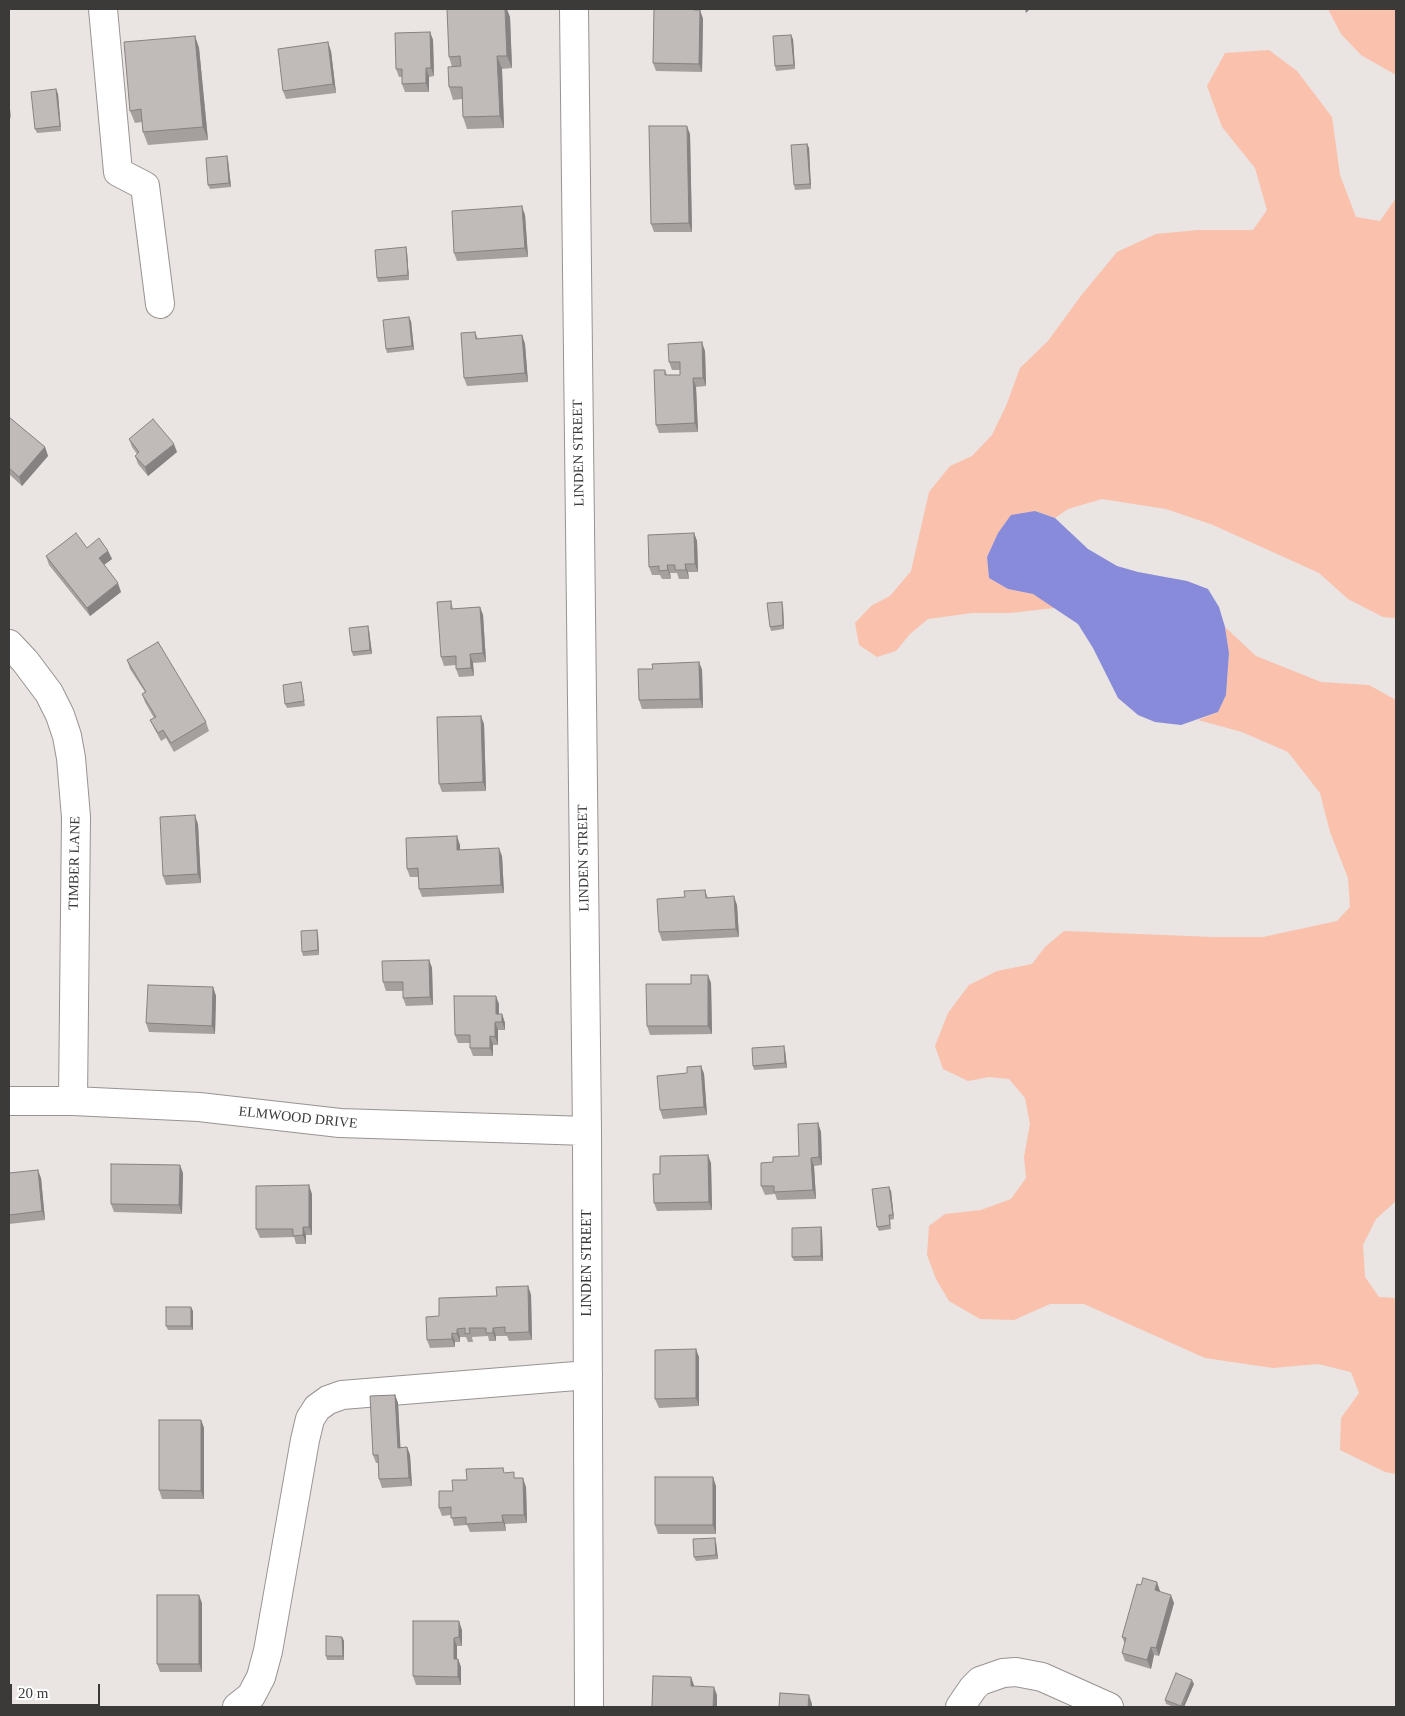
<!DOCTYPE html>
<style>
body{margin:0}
#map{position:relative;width:1405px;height:1716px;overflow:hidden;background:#eae4e2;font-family:"Times New Roman",serif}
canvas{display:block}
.frame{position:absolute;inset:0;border:10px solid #3c3a39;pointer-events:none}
.scale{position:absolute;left:10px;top:1684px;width:90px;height:22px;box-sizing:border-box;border:2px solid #3c3a39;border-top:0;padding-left:6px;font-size:15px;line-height:18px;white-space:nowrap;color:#3c3a39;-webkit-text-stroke:4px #fff;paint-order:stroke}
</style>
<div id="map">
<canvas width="1405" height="1716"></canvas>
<div class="frame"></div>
<div class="scale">20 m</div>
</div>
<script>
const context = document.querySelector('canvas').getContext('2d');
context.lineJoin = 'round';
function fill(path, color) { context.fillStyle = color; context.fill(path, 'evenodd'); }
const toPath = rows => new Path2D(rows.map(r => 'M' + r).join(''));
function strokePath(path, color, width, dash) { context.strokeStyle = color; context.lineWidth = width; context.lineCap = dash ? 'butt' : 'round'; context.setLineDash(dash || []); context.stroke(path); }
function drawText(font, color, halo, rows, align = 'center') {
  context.font = font + ' "Times New Roman",serif'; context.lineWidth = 4.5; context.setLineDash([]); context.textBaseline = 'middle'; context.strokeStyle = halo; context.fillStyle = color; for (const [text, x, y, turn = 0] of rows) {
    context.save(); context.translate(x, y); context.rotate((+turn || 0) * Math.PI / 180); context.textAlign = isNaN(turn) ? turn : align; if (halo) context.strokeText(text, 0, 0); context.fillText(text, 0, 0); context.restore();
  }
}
fill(toPath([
 [1328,9,1396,9,1396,75,1361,55,1341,34],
 [1269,50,1297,71,1332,117,1340,175,1356,217,1380,221,1396,198,1396,618,1383,617,1348,599,1319,573,1213,525,1166,509,1102,499,1068,509,1055,518,1035,511,998,533,987,557,989,578,1008,589,1033,594,1055,608,1010,613,972,613,928,619,910,634,896,651,877,657,859,645,855,623,871,606,890,596,911,571,929,492,950,466,972,456,992,435,1006,406,1020,368,1048,341,1080,297,1117,252,1156,234,1198,230,1253,230,1267,210,1255,168,1222,127,1207,86,1225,53],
 [1225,627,1256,656,1321,682,1369,685,1396,700,1396,1201,1376,1219,1363,1245,1365,1277,1379,1297,1396,1298,1396,1474,1385,1472,1340,1450,1341,1418,1359,1393,1351,1372,1318,1364,1273,1368,1205,1358,1084,1304,1050,1304,1014,1320,980,1319,949,1301,936,1279,927,1255,929,1226,945,1214,981,1210,1011,1199,1026,1178,1024,1157,1030,1124,1025,1098,1009,1079,989,1077,968,1081,943,1069,935,1046,948,1013,969,985,997,971,1032,964,1045,947,1064,931,1213,937,1263,937,1337,921,1350,907,1348,878,1330,832,1320,793,1288,752,1242,732,1198,720,1218,712,1226,695,1229,653]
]), '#fac1ac');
fill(toPath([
 [1035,511,1055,518,1088,549,1117,566,1138,572,1187,581,1208,589,1219,607,1225,627,1229,653,1226,695,1218,712,1181,725,1155,722,1138,715,1118,698,1093,648,1078,624,1033,594,1008,589,989,578,987,557,998,533,1011,515]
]), '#878bd9');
const minor = toPath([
 [103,9,118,172,145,186,160,304],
 [574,9,587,1131,589,1707],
 [9,644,25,661,49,693,60,715,67,736,71,758,76,817,73,1101],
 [9,1101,73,1101,199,1107,340,1123,587,1131],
 [237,1707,251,1696,261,1677,268,1651,305,1440,310,1419,317,1408,328,1400,342,1395,588,1375],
 [960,1707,973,1688,980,1681,1003,1673,1016,1672,1042,1677,1109,1707]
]);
strokePath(minor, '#989391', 30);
strokePath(minor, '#fff', 28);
fill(toPath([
 [654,9,698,9,697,10,700,10,703,19,702,72,656,71,653,63],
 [510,17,512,68,502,69,504,128,467,129,463,117,462,99,453,100,449,87,452,67,449,57],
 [430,32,433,40,434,76,429,77,429,92,405,92,402,84,402,77,399,77,396,69],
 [195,36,199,48,208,140,148,145,143,132,142,122,135,123,130,111],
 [793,39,795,69,776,71,775,66],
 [331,51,336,93,286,99,283,91],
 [56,89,58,94,61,131,37,133,35,129],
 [690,134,692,232,654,232,651,224],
 [807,144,809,148,811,189,795,190,794,185],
 [228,160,231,187,210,189,208,185],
 [525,215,528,257,457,261,454,253],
 [406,247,407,252,409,280,378,282,377,278],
 [411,321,414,350,387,353,386,349],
 [475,332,478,339,522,335,525,344,528,382,467,386,464,378],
 [705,351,706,386,696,387,698,432,659,433,656,425,665,370,667,375,680,375,680,370,672,370,669,362],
 [9,417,45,447,48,456,22,486,9,474],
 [129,439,177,452,148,476,138,464,135,456,137,454,132,447],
 [694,533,697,541,698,572,688,572,689,579,679,579,677,573,670,573,671,579,662,579,660,575,652,575,649,567],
 [87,548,108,551,112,559,104,565,121,592,90,616,49,565,46,556],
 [451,601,453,609,480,607,483,615,486,662,473,663,474,676,459,677,456,669,456,665,444,666,441,657],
 [783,606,784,629,771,631,770,627],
 [369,630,372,654,353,656,352,652],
 [127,660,206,722,209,731,174,752,166,738,161,741,154,728,150,720,154,718,145,702,142,694,145,692,130,669],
 [699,662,702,670,703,708,642,709,639,700,653,669],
 [301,682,302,686,305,706,287,708,285,704],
 [484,724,486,791,442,792,439,784],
 [198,824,201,883,166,885,163,876],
 [460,845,460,850,502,856,504,893,422,897,419,889,419,877,410,877,407,869],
 [705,890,708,898,737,905,739,937,662,941,659,932,685,897],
 [318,934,319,955,303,956,302,952],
 [429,960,432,968,433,1005,406,1006,403,998,403,991,386,991,383,982],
 [711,983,712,1034,650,1035,647,1026,691,984],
 [213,987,216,996,215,1034,149,1032,146,1023],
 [499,1004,499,1014,502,1014,505,1023,505,1030,498,1030,498,1045,493,1045,493,1056,473,1056,470,1048,470,1043,458,1043,455,1035],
 [785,1050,787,1068,754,1070,753,1066],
 [701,1066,704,1074,707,1115,663,1119,660,1110,687,1073],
 [818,1123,821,1132,822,1165,814,1166,816,1199,777,1200,775,1194,765,1195,761,1186,773,1162,799,1156],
 [711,1163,712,1210,657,1211,654,1203],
 [9,1173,41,1178,45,1220,9,1224],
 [183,1173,182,1214,114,1212,111,1204],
 [891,1191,894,1219,890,1220,891,1229,879,1231,877,1227],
 [312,1194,312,1235,306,1235,306,1244,296,1244,294,1237,260,1238,256,1229],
 [821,1227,822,1231,823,1261,794,1261,792,1257],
 [528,1286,531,1295,532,1340,509,1341,507,1336,496,1336,496,1341,489,1341,488,1336,472,1337,473,1342,468,1342,466,1337,460,1337,460,1342,455,1342,455,1347,430,1348,427,1340,439,1316,497,1296],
 [193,1311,193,1330,168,1330,166,1326],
 [699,1357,699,1406,659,1408,655,1399],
 [395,1395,398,1403,400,1447,407,1447,410,1455,412,1486,382,1488,379,1479,378,1463,376,1463,373,1455],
 [201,1420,204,1428,204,1499,162,1499,159,1490],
 [505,1473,526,1487,527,1523,505,1524,506,1531,470,1532,467,1525,454,1526,451,1515,442,1516,439,1508,453,1491,467,1480],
 [716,1486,716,1534,658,1534,655,1525],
 [716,1542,718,1559,696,1561,694,1557],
 [1160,1591,1160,1592,1174,1603,1159,1656,1154,1655,1151,1669,1125,1661,1122,1653,1125,1644,1122,1637],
 [202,1603,202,1672,160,1672,157,1664],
 [462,1630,462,1646,457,1646,457,1659,458,1659,461,1667,461,1685,416,1685,413,1676],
 [342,1637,344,1641,344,1660,327,1660,326,1656],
 [1194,1684,1184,1707,1174,1707,1166,1704,1165,1700]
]), '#a5a09e');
fill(toPath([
 [505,9,507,9,510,17,512,68,507,56],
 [1025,9,1030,9,1026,13],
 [700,10,703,19,702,72,699,64],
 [430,32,433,40,434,76,431,68],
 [791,35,793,39,795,69,794,65],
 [195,36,199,48,208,140,203,127],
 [328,42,331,51,336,93,333,84],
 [497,56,502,69,504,128,500,116],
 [426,68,429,77,429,92,426,83],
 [56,89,58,94,61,131,60,126],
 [9,98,9,99,11,119,9,113],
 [687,126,690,134,692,232,689,223],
 [807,144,809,148,811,189,810,184],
 [227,156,228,160,231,187,229,183],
 [522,206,525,215,528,257,525,248],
 [406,247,407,252,409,280,408,275],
 [409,317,411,321,414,350,412,346],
 [522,335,525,344,528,382,525,373],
 [702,342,705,351,706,386,703,378],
 [693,378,696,387,698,432,695,423],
 [174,444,177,452,148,476,145,467],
 [45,447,48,456,22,486,19,477],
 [694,533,697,541,698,572,695,564],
 [108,551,112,559,102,566,99,558],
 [685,564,688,572,689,579,686,570],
 [667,565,670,573,671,579,668,570],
 [118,583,121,592,90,616,87,608],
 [782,602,783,606,784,629,783,625],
 [480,607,483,615,486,662,483,653],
 [368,626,369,630,372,654,370,650],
 [470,654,473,663,474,676,471,668],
 [699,662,702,670,703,708,700,699],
 [481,716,484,724,486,791,483,782],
 [195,815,198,824,201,883,198,874],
 [457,836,460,845,460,858,457,850],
 [499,848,502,856,504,893,501,885],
 [734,896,737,905,739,937,736,929],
 [317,930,318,934,319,955,318,950],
 [429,960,432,968,433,1005,430,997],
 [708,975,711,983,712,1034,708,1026],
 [213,987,216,996,215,1034,212,1026],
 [496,996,499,1004,499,1023,496,1014],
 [502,1014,505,1023,505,1030,502,1022],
 [495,1022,498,1030,498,1045,495,1037],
 [490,1036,493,1045,493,1056,490,1048],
 [784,1046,785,1050,787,1068,785,1063],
 [701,1066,704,1074,707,1115,704,1107],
 [818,1123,821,1132,822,1165,819,1157],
 [708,1155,711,1163,712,1210,709,1202],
 [811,1158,814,1166,816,1199,813,1190],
 [180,1165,183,1173,182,1214,179,1205],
 [38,1170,41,1178,45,1220,42,1211],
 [309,1185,312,1194,312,1235,309,1227],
 [889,1187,891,1191,894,1219,893,1215],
 [303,1227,306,1235,306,1244,303,1235],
 [821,1227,822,1231,823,1261,821,1256],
 [528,1286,531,1295,532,1340,529,1332],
 [191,1307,193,1311,193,1330,191,1326],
 [493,1328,496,1336,496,1341,493,1333],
 [457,1329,460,1337,460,1342,457,1334],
 [452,1333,455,1342,455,1347,452,1339],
 [696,1349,699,1357,699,1406,696,1398],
 [395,1395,398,1403,401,1456,398,1448],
 [201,1420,204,1428,204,1499,201,1491],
 [407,1447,410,1455,412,1486,409,1478],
 [713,1477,716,1486,716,1534,713,1525],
 [523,1478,526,1487,527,1523,524,1515],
 [502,1515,505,1524,506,1531,503,1522],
 [715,1538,716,1542,718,1559,716,1555],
 [1157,1582,1160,1591,1158,1599,1155,1590],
 [199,1595,202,1603,202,1672,199,1664],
 [1171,1595,1174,1603,1159,1656,1156,1648],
 [459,1621,462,1630,462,1646,459,1637],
 [342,1637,344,1641,344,1660,343,1656],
 [454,1638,457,1646,457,1667,454,1659],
 [1151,1647,1154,1655,1151,1669,1147,1660],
 [458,1659,461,1667,461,1685,458,1677],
 [691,1677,694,1685,694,1695,691,1686],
 [1192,1680,1194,1684,1184,1707,1182,1707],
 [714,1687,717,1695,717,1707,713,1707],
 [809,1695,812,1704,812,1707,808,1707]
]), '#868281');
const building = toPath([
 [447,9,505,9,507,56,497,56,500,116,463,117,462,87,449,87,448,67,461,66,460,56,449,57,447,9],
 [654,9,694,9,694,10,700,10,699,64,653,63,654,9],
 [430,32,431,68,426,68,426,83,402,84,402,69,396,69,395,33,430,32],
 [791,35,794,65,775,66,773,36,791,35],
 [195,36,203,127,143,132,141,109,130,111,124,42,195,36],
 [328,42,333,84,283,91,278,49,328,42],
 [56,89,60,126,35,129,31,92,56,89],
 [649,126,687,126,689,223,651,224,649,126],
 [807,144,810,184,794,185,791,145,807,144],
 [227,156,229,183,208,185,206,158,227,156],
 [522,206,525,248,454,253,452,211,522,206],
 [406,247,408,275,377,278,375,250,406,247],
 [409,317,412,346,386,349,383,320,409,317],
 [475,332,476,339,522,335,525,373,464,378,461,333,475,332],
 [702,342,703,378,693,378,695,423,656,425,654,370,665,370,665,375,680,375,680,362,669,362,668,344,702,342],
 [9,417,45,447,19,477,9,468,9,417],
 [153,419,174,444,145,467,135,456,139,452,129,439,153,419],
 [76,533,87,548,99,538,108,551,99,558,118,583,87,608,46,556,76,533],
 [694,533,695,564,685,564,686,570,675,570,675,565,667,565,668,570,659,571,659,566,649,567,648,535,694,533],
 [451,601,451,609,480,607,483,653,470,654,471,668,456,669,456,656,441,657,437,602,451,601],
 [782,602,783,625,770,627,767,603,782,602],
 [368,626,370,650,352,652,349,628,368,626],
 [158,642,206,722,171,743,163,730,158,733,150,720,156,717,142,694,146,692,127,660,158,642],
 [699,662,700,699,639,700,638,669,653,669,652,664,699,662],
 [301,682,304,701,285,704,283,685,301,682],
 [481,716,483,782,439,784,437,717,481,716],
 [195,815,198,874,163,876,160,817,195,815],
 [457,836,457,850,499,848,501,885,419,889,418,868,407,869,406,838,457,836],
 [705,890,706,898,734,896,736,929,659,932,657,899,685,897,684,891,705,890],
 [317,930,318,950,302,952,301,931,317,930],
 [429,960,430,997,403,998,403,982,383,982,382,961,429,960],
 [691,975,708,975,708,1026,647,1026,646,984,691,984,691,975],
 [148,985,213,987,212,1026,146,1023,148,985],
 [454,996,496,996,496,1014,502,1014,502,1022,495,1022,495,1037,490,1036,490,1048,470,1048,470,1035,455,1035,454,996],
 [784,1046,785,1063,753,1066,752,1048,784,1046],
 [701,1066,704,1107,660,1110,657,1076,687,1073,687,1067,701,1066],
 [818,1123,819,1157,811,1158,813,1190,774,1192,774,1186,761,1186,761,1163,773,1162,773,1157,799,1156,798,1124,818,1123],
 [708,1155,709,1202,654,1203,653,1174,660,1174,660,1156,708,1155],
 [111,1164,180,1165,179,1205,111,1204,111,1164],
 [38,1170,42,1211,9,1215,9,1173,38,1170],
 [309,1185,309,1227,303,1227,303,1235,293,1236,293,1229,256,1229,256,1186,309,1185],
 [889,1187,893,1215,889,1215,890,1225,877,1227,872,1189,889,1187],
 [821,1227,821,1256,792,1257,792,1228,821,1227],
 [528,1286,529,1332,505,1333,505,1327,493,1328,493,1333,486,1333,486,1328,469,1328,470,1333,465,1334,465,1328,457,1329,457,1334,452,1333,452,1339,427,1340,426,1317,439,1316,439,1298,497,1296,496,1287,528,1286],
 [166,1307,191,1307,191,1326,166,1326,166,1307],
 [696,1349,696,1398,655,1399,655,1350,696,1349],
 [395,1395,398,1448,407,1447,409,1478,379,1479,378,1455,373,1455,370,1396,395,1395],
 [159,1420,201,1420,201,1491,159,1490,159,1420],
 [503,1468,504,1473,514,1472,514,1478,523,1478,524,1515,502,1515,503,1522,466,1524,466,1517,451,1518,451,1507,439,1508,439,1491,453,1491,452,1480,467,1480,466,1469,503,1468],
 [655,1477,713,1477,713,1525,655,1525,655,1477],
 [715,1538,716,1555,694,1557,693,1539,715,1538],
 [1143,1578,1157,1582,1155,1590,1171,1595,1156,1648,1151,1647,1147,1660,1122,1653,1126,1638,1122,1637,1137,1584,1141,1585,1143,1578],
 [157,1595,199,1595,199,1664,157,1664,157,1595],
 [413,1621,459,1621,459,1637,454,1638,454,1659,458,1659,458,1677,413,1676,413,1621],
 [326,1636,342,1637,343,1656,326,1656,326,1636],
 [1176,1673,1192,1680,1181,1706,1165,1700,1176,1673],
 [653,1676,691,1677,691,1686,714,1687,713,1707,652,1707,653,1676],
 [780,1693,809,1695,808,1707,779,1707,780,1693]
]);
fill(building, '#c0bab8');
strokePath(building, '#868281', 1);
drawText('14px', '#3c3a39', '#fff', [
 ["LINDEN STREET",579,453,-91],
 ["LINDEN STREET",584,858,-91],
 ["TIMBER LANE",75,863,-89],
 ["ELMWOOD DRIVE",298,1118,6],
 ["LINDEN STREET",587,1263,-90]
]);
</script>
